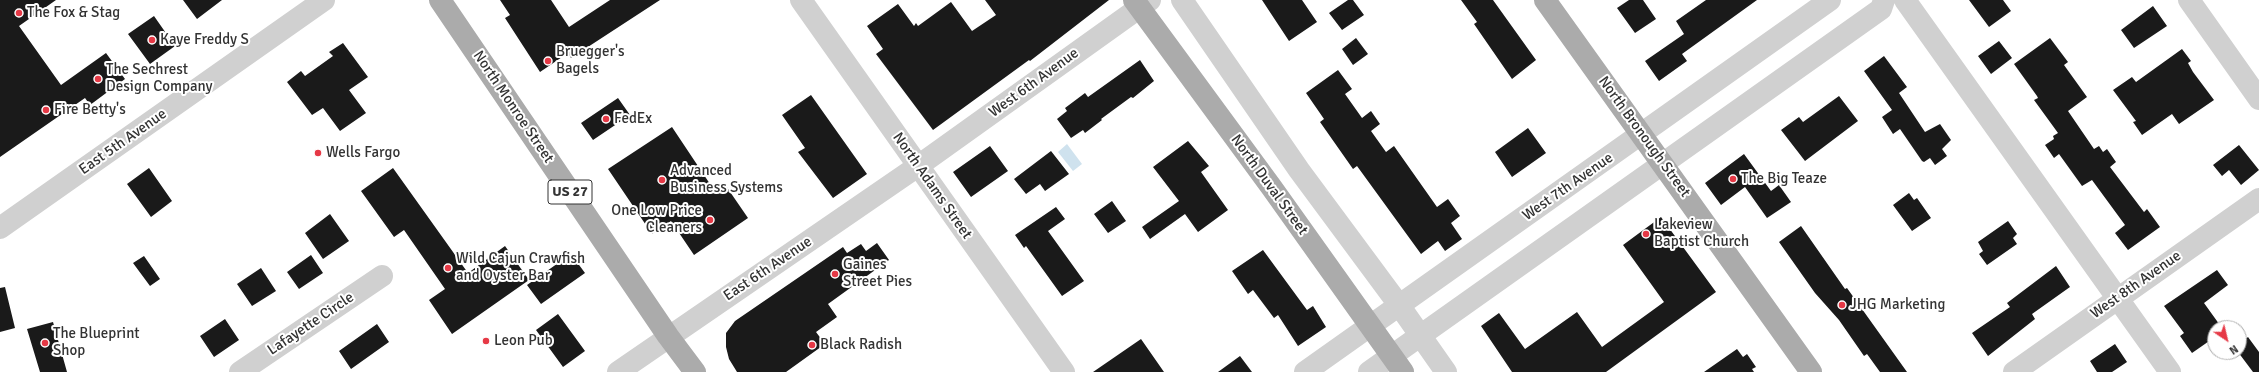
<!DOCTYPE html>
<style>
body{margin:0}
#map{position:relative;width:2259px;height:372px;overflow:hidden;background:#fff;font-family:Signika,sans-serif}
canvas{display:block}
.north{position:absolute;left:2207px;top:320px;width:40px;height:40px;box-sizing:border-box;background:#fff;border:1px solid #adadad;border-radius:50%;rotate:145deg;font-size:11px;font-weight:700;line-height:16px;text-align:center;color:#333}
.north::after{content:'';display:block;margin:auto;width:14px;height:18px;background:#e63946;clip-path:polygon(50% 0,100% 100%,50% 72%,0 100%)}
</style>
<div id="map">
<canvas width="2259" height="372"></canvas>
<div class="north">N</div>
</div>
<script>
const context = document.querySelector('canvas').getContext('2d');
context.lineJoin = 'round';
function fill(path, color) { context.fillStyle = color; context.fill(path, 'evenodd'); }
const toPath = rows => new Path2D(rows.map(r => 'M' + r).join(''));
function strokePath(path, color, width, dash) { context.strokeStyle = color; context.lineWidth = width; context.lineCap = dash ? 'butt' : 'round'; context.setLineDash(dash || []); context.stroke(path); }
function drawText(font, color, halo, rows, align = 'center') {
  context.font = font + ' Signika,sans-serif'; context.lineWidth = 4; context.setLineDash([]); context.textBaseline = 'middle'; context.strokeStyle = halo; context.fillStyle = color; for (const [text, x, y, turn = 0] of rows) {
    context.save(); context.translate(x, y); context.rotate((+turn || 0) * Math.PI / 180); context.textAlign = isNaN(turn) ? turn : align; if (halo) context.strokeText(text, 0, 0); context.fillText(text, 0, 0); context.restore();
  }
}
fill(toPath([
 [1067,144,1082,164,1073,171,1058,152]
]), '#cfe2ee');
fill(toPath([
 [0,0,56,0,19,26,61,85,106,53,125,79,90,105,85,98,0,157],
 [183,0,222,0,197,19],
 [500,0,551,0,569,27,610,0,660,0,571,58,568,53,540,72,505,18,510,15],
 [985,0,1109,0,1030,61,1029,60,933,130,876,54,883,49,867,26,898,4,914,26,916,23,918,26,951,2,972,31,996,15],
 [1262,0,1302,0,1317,22,1289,41],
 [1348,0,1353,0,1364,15,1342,30,1329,13],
 [1461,0,1493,0,1536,60,1512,79,1474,24,1477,22],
 [1629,0,1643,0,1656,19,1635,33,1617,8],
 [1706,0,1757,0,1682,54,1687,61,1659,81,1645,61,1684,34,1676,21],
 [1969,0,2003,0,2011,11,1989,27],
 [2153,6,2167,26,2134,48,2121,30],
 [154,16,175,46,150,64,128,34],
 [1356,38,1368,54,1353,65,1342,49],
 [2050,38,2068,62,2064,65,2087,97,2068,111,2094,149,2099,146,2103,152,2107,149,2116,162,2110,167,2144,212,2147,209,2160,227,2128,250,2115,233,2125,225,2092,180,2082,186,2059,154,2054,158,2045,145,2054,139,2053,136,2058,133,2034,100,2038,98,2037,96,2014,64],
 [1999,41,2012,58,1991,74,1978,56],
 [343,43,368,77,349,90,366,113,340,131,323,108,312,115,287,82,301,71,305,76,333,56,329,52],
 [2182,49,2191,61,2188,63,2193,72,2214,100,2179,124,2172,114,2142,135,2133,122,2136,121,2113,90,2132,77,2136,82],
 [1884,56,1907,87,1899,93,1925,132,1940,124,1951,140,1942,149,1947,156,1935,165,1930,158,1924,162,1922,161,1900,129,1893,134,1882,117,1892,110,1864,71],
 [1140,60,1154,81,1133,98,1131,97,1101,119,1102,120,1085,133,1083,130,1071,138,1057,119,1067,111,1065,108,1085,93,1088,97],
 [1338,70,1352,89,1345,94,1362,118,1371,111,1380,124,1371,131,1386,152,1394,146,1437,207,1448,199,1460,216,1451,223,1462,239,1445,251,1438,241,1421,254,1357,166,1353,169,1320,122,1324,119,1306,93],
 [811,95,867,174,833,198,798,152,805,148,782,115],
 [1839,96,1858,121,1805,161,1781,130,1799,117,1803,122],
 [618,98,630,115,593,140,581,123],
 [672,127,716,193,726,186,748,218,694,255,671,221,652,234,608,169],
 [1528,128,1546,153,1512,177,1495,152],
 [1188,141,1209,166,1201,172,1228,210,1198,232,1185,214,1150,239,1142,227,1179,201,1153,167],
 [2239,145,2259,170,2241,185,2229,170,2222,176,2213,165],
 [990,146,1008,171,971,197,953,172],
 [1051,151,1069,174,1045,191,1040,184,1026,194,1014,179],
 [1744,154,1771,191,1779,185,1791,202,1767,218,1745,187,1721,205,1705,183],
 [149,168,172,201,151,217,127,184],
 [393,168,468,273,505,246,529,280,452,334,429,300,445,289,404,230,394,237,361,191],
 [1909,193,1914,200,1917,198,1931,218,1912,231,1893,205],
 [1112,201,1126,221,1108,233,1094,214],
 [1056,207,1065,219,1048,231,1084,281,1062,296,1026,246,1024,248,1015,235],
 [330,214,349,241,323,259,305,233],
 [1661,217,1716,292,1606,372,1512,372,1481,326,1499,313,1525,349,1577,312,1602,347,1664,302,1623,245],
 [2008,221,2017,234,2013,238,2017,244,1987,265,1979,254,1983,251,1978,242],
 [1801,226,1845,289,1847,288,1907,372,1880,372,1867,354,1864,356,1839,320,1815,293,1779,242],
 [877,243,889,260,828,304,837,317,816,332,825,344,786,372,737,372,729,359,726,347,726,333,735,321,843,247,847,253,861,244,866,251],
 [1263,250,1307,310,1313,306,1326,327,1298,346,1278,315,1274,318,1253,290,1248,294,1232,271],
 [571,254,585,273,541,304,527,285],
 [311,255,323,273,299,289,287,272],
 [144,256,160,279,150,286,133,263],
 [2056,266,2070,287,2032,314,2035,319,1988,356,1972,333,2010,307,2007,303],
 [261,268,276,291,252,306,237,284],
 [2217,270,2228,285,2204,303,2222,328,2215,328,2215,337,2192,353,2180,336,2184,333,2164,306],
 [5,287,15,328,0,332,0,288],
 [558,314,585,351,563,367,536,330],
 [225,319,239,340,214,357,200,336],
 [53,322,67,372,40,372,27,329],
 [377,324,389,342,351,369,339,351],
 [2248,337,2259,352,2259,372,2253,372,2238,352,2239,344],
 [1141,339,1164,372,1093,372],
 [2115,344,2127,362,2112,372,2097,372,2090,361],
 [1737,349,1743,357,1747,354,1756,367,1752,369,1754,372,1704,372],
 [1240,356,1252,372,1218,372]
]), '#1a1a1a');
strokePath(toPath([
 [801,0,1064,372],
 [1182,0,1299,170,1399,305,1446,372],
 [1905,0,2170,372],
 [2189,0,2259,99],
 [0,228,324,0],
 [240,372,382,276],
 [618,372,918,166,1150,0],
 [1305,372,1830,0],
 [1369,372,1881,9,1884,0],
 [2014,372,2259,199]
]), '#d0d0d0', 22);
strokePath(toPath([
 [440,0,668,336,695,372],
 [1134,0,1272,188,1403,372],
 [1545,0,1811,372]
]), '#ababab', 22);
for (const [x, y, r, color] of [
 [19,13,4,"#e63946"],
 [152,40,4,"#e63946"],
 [548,61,4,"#e63946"],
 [98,79,4,"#e63946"],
 [46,110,4,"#e63946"],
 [606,119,4,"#e63946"],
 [318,153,4,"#e63946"],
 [1733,179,4,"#e63946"],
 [662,180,4,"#e63946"],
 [710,220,4,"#e63946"],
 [1646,234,4,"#e63946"],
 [448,268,4,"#e63946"],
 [835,274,4,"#e63946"],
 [1842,305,4,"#e63946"],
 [486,341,4,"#e63946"],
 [45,343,4,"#e63946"],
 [812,345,4,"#e63946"]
]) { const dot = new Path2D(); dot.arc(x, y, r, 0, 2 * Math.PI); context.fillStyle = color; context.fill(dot); strokePath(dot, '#fff', 1.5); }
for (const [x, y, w] of [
 [570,192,44]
]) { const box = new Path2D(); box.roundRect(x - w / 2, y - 12, w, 24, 3); context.fillStyle = '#fff'; context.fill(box); strokePath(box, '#333', 1); }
drawText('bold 14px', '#333', null, [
 ["US 27",570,192]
]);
drawText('15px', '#333', '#fff', [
 ["The Fox & Stag",27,13],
 ["Kaye Freddy S",160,40],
 ["Bruegger's",556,52],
 ["Bagels",556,69],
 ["The Sechrest",106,70],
 ["Design Company",106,87],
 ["Fire Betty's",54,110],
 ["FedEx",614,119],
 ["Wells Fargo",326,153],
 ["Advanced",670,171],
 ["Business Systems",670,188],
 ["The Big Teaze",1741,179],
 ["One Low Price",702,211,"right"],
 ["Cleaners",702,228,"right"],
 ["Lakeview",1654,225],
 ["Baptist Church",1654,242],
 ["Wild Cajun Crawfish",456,259],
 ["and Oyster Bar",456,276],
 ["Gaines",843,265],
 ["Street Pies",843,282],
 ["JHG Marketing",1850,305],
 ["The Blueprint",53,334],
 ["Shop",53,351],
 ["Leon Pub",494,341],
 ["Black Radish",820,345]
], 'left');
drawText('15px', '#333', '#fff', [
 ["West 6th Avenue",1034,83,-36],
 ["North Monroe Street",513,107,56],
 ["North Bronough Street",1644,137,54],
 ["East 5th Avenue",123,142,-35],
 ["North Duval Street",1269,185,54],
 ["North Adams Street",932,186,55],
 ["West 7th Avenue",1568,187,-35],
 ["East 6th Avenue",768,269,-34],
 ["West 8th Avenue",2136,285,-35],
 ["Lafayette Circle",311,324,-34]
]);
</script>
